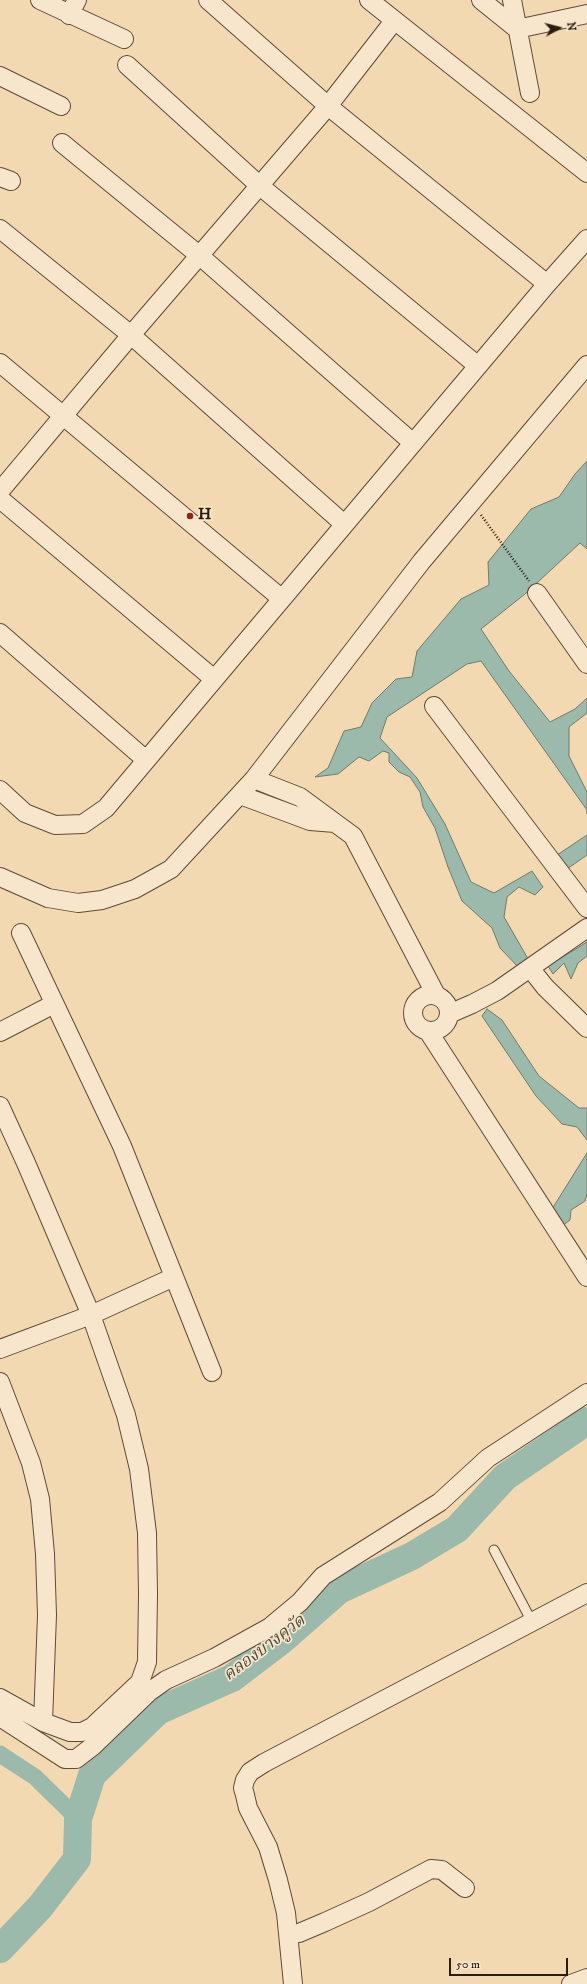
<!DOCTYPE html>
<meta charset="utf-8">
<style>
body{margin:0}
#map{position:relative;width:587px;height:1984px;overflow:hidden;background:#f3d9b1;font-family:"IM FELL DW Pica",serif}
canvas{display:block}
.north{position:absolute;left:539px;top:8px;width:40px;height:40px;-webkit-text-stroke:3px #f7e6cc;paint-order:stroke;rotate:83deg;font-size:11px;font-weight:700;line-height:16px;text-align:center;color:#2c1c0f}
.north::after{content:'';display:block;margin:auto;width:14px;height:18px;background:#2c1c0f;clip-path:polygon(50% 0,100% 100%,50% 72%,0 100%)}
.scale{position:absolute;left:449px;top:1958px;width:119px;height:18px;box-sizing:border-box;border:2px solid #2c1c0f;border-top:0;padding-left:5px;font-size:12px;line-height:14px;white-space:nowrap;color:#2c1c0f;-webkit-text-stroke:3px #f7e6cc;paint-order:stroke}
</style>
<div id="map">
<canvas width="587" height="1984"></canvas>
<div class="north">N</div>
<div class="scale">50 m</div>
</div>
<script>
const context = document.querySelector('canvas').getContext('2d');
context.lineJoin = 'round';
function fill(path, color) { context.fillStyle = color; context.fill(path, 'evenodd'); }
const toPath = rows => new Path2D(rows.map(r => 'M' + r).join(''));
function strokePath(path, color, width, dash) { context.strokeStyle = color; context.lineWidth = width; context.lineCap = dash ? 'butt' : 'round'; context.setLineDash(dash || []); context.stroke(path); }
function drawText(font, color, halo, rows, align = 'center') {
  context.font = font + ' "IM FELL DW Pica","Noto Serif Thai",serif'; context.lineWidth = 3.5; context.setLineDash([]); context.textBaseline = 'middle'; context.strokeStyle = halo; context.fillStyle = color; for (const [text, x, y, turn = 0] of rows) {
    context.save(); context.translate(x, y); context.rotate((+turn || 0) * Math.PI / 180); context.textAlign = isNaN(turn) ? turn : align; if (halo) context.strokeText(text, 0, 0); context.fillText(text, 0, 0); context.restore();
  }
}
const water = toPath([
 [587,461,587,549,580,543,525,594,481,629,509,671,550,722,575,709,587,698,587,713,569,727,569,756,587,792,587,814,587,810,481,661,467,664,387,717,380,738,417,778,445,824,471,882,494,893,532,871,543,887,535,895,519,887,507,897,504,917,531,964,521,970,500,948,492,928,462,901,448,867,435,828,423,807,420,792,410,777,399,772,389,762,389,753,383,751,369,761,359,757,338,774,315,777,328,768,344,731,361,727,372,703,396,679,412,677,417,651,461,599,489,585,488,562,531,509,559,497,575,474,587,461],
 [587,835,587,855,567,869,554,857,587,835],
 [587,942,587,956,578,963,571,979,564,963,553,974,548,966,587,942],
 [487,1009,502,1020,539,1076,579,1108,587,1108,587,1140,577,1127,562,1124,536,1096,482,1016,487,1009],
 [587,1153,587,1194,585,1201,571,1210,570,1220,562,1226,552,1209,587,1153]
]);
fill(water, '#9bbaac');
strokePath(water, '#6f7b6d', 1);
strokePath(toPath([
 [0,1754,35,1777,78,1819]
]), '#9bbaac', 17);
strokePath(toPath([
 [0,1949,40,1907,77,1859,78,1819,92,1775,158,1711,232,1678,282,1640,339,1590,412,1556,457,1529,505,1477,587,1421]
]), '#9bbaac', 28);
const service = toPath([
 [494,1550,532,1622]
]);
const minor = toPath([
 [40,0,124,39],
 [208,0,328,106,547,284],
 [369,0,587,173],
 [481,0,517,29,587,14],
 [512,0,530,93],
 [69,15,77,0],
 [127,65,260,186,478,366],
 [0,76,61,106],
 [62,143,200,256,413,443],
 [0,177,11,181],
 [0,229,131,335,344,524],
 [0,363,282,599],
 [0,491,131,335,328,106,394,21],
 [0,499,214,679],
 [537,593,587,664],
 [0,633,146,760],
 [434,706,587,908],
 [254,779,300,797,353,836,436,995],
 [0,790,25,813,55,825,83,824,106,808,547,284,587,239],
 [240,795,310,821,335,823],
 [0,877,48,898,78,903,102,900,135,889,171,869,254,779,422,561,587,365],
 [21,933,122,1146,212,1372],
 [530,968,545,987,587,1028],
 '413 1013a18 18 0 1 1 36 0a18 18 0 1 1-36 0Z',
 [449,1014,472,1004,497,991,587,928],
 [428,1031,587,1277],
 [0,1032,54,1004],
 [0,1106,26,1163,91,1315,126,1415,139,1469,147,1533,148,1594,147,1662,140,1682,92,1727,82,1732,70,1732,43,1722,0,1698],
 [0,1349,91,1315,174,1277],
 [0,1382,31,1463,40,1499,45,1554,47,1615,43,1722],
 [0,1717,65,1759,76,1759,93,1746,149,1692,166,1680,214,1658,270,1627,300,1602,323,1576,440,1502,488,1458,587,1393],
 [288,1934,299,1933,325,1922,369,1902,431,1869,442,1870,465,1888],
 [293,1984,286,1913,278,1880,268,1847,248,1808,245,1795,243,1788,245,1780,250,1772,264,1763,587,1593],
 [571,1984,587,1978]
]);
strokePath(service, '#5e4b38', 11);
strokePath(minor, '#5e4b38', 20);
strokePath(toPath([
 [481,515,529,581]
]), '#2c1c0f', 2.5, [1, 2]);
strokePath(service, '#f7e6cc', 9);
strokePath(minor, '#f7e6cc', 18);
for (const [x, y, r, color] of [
 [190,516,4,"#8f2418"]
]) { const dot = new Path2D(); dot.arc(x, y, r, 0, 2 * Math.PI); context.fillStyle = color; context.fill(dot); strokePath(dot, '#f7e6cc', 1.5); }
drawText('bold 16px', '#2c1c0f', '#f7e6cc', [
 ["H",198,516]
], 'left');
drawText('italic 17px', '#4d4b3e', '#f7e6cc', [
 ["คลองบางคูวัด",265,1649,-37]
]);
</script>
